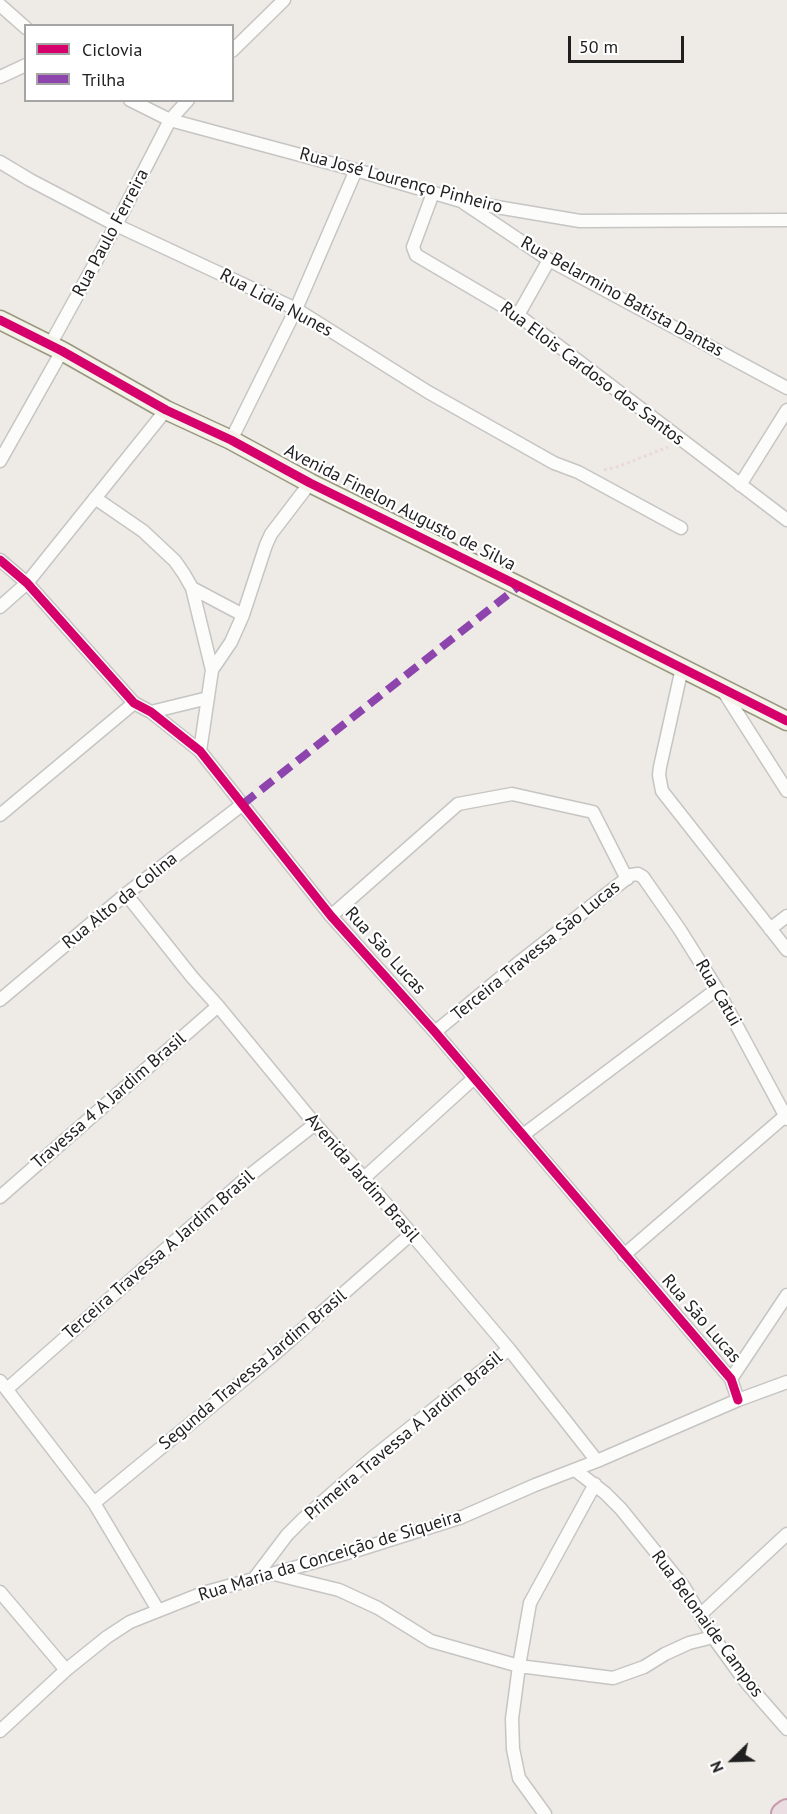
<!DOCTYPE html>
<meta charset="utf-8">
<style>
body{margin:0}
#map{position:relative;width:787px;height:1814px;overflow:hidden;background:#eeebe7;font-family:"PT Sans",sans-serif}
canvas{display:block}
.legend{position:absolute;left:24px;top:24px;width:210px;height:78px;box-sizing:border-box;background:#fff;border:2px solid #a5a5a5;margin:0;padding:8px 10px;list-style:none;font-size:18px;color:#1f1f1f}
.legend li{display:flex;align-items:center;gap:12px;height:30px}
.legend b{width:30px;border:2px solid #a5a5a5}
.north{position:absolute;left:703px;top:1730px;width:60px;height:60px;-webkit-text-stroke:4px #fff;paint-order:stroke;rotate:247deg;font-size:16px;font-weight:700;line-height:24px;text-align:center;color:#1f1f1f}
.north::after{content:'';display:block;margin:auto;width:21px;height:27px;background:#1f1f1f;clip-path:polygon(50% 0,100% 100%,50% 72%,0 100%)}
.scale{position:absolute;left:568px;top:36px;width:116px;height:27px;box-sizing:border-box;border:3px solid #1f1f1f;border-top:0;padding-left:8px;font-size:18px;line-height:21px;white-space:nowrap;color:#1f1f1f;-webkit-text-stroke:4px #fff;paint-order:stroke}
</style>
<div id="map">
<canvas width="787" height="1814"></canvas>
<ul class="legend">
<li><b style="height:8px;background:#d6006c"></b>Ciclovia</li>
<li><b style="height:8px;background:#8e44ad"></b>Trilha</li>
</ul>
<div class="north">N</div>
<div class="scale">50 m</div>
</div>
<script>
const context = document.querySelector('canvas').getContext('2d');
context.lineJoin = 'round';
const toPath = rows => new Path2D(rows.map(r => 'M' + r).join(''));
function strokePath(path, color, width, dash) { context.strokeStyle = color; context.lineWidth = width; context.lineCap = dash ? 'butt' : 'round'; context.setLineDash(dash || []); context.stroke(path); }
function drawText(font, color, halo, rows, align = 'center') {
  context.font = font + ' "PT Sans",sans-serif'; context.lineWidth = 4.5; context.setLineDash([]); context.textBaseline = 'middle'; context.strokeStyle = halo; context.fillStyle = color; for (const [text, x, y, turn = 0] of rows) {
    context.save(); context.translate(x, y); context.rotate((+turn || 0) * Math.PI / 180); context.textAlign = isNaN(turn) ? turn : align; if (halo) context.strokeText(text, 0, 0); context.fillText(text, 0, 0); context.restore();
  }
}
const street = toPath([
 [0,5,26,28],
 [232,51,284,0],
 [0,77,26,65],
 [130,100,170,120,356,170,461,201,580,221,787,220],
 [0,162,30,180,116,225,296,309,428,392,554,463,578,472,681,528],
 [433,193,413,247,416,255,518,315,787,520],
 [464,203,549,260,787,388],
 [518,315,549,260],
 [50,345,116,225,170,120,188,100],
 [231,440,296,309,356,170],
 [0,461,62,351],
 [740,485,787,410],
 [95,498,143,531,175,561,184,574,192,588,212,670],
 [0,560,27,583,134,703,151,712,200,751,331,916,435,1032,731,1379,738,1400],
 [192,588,243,615],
 [0,607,27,583,166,410],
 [682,668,660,767,659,775,662,791,787,950],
 [722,689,787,791],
 [151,712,208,698],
 [200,751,212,670,231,642,243,615,266,545,271,534,310,483],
 [0,815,134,703],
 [126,894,192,977,218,1006,315,1124,364,1178,509,1349,597,1461],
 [331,916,458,804,512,794,593,812,627,879],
 [770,929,787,916],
 [0,1000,126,894,243,804],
 [435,1032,517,964,631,875,638,874,643,877,680,930,717,989,787,1119],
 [523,1135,717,989],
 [364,1178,474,1078],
 [0,1197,218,1006],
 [624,1255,785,1116],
 [731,1379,787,1295],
 [0,1381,94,1503,158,1610],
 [7,1389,245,1179,315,1124],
 [575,1470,605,1493,621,1509,684,1587,713,1637,745,1681,787,1729],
 [94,1503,270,1358,411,1234],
 [274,1574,339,1590,378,1608,431,1641,519,1666,613,1678,644,1667,665,1654,689,1643,713,1637],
 [253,1580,287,1535,303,1519,372,1458,509,1349],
 [0,1592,66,1670],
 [700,1615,787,1534],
 [0,1731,66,1670,107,1637,130,1622,203,1593,358,1550,462,1517,535,1485,597,1461,738,1400,787,1382],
 [545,1814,519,1778,513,1749,512,1719,519,1666,530,1603,595,1484]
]);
const secondary = toPath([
 [0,320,62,351,166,410,231,440,310,483,519,586,787,721]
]);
const highway = toPath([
 [783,1814,787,1811]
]);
strokePath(street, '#c6c5c3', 15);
strokePath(secondary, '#99977e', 21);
strokePath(highway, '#c69bae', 26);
strokePath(toPath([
 [604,470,620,466,668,447]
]), '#ebd9d9', 3, [3, 3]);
strokePath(street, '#fcfcfb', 12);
strokePath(secondary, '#f4f3ea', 18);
strokePath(highway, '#ebdee2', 22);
strokePath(toPath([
 [243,804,519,586]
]), '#8e44ad', 8, [15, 8]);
strokePath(toPath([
 [0,320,62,351,166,410,231,440,310,483,519,586,787,721],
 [0,560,27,583,134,703,151,712,200,751,331,916,435,1032,731,1379,738,1400]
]), '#d6006c', 9);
drawText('18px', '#1f1f1f', '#fff', [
 ["Rua José Lourenço Pinheiro",401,181,15],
 ["Rua Paulo Ferreira",111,233,-62],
 ["Rua Belarmino Batista Dantas",622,297,29],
 ["Rua Lidia Nunes",276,303,28],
 ["Rua Elois Cardoso dos Santos",592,374,37],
 ["Avenida Finelon Augusto de Silva",400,508,27],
 ["Rua Alto da Colina",120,901,-39],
 ["Rua São Lucas",385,951,48],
 ["Terceira Travessa São Lucas",536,951,-39],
 ["Rua Catui",718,993,60],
 ["Travessa 4 A Jardim Brasil",109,1101,-41],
 ["Avenida Jardim Brasil",362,1178,49],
 ["Terceira Travessa A Jardim Brasil",159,1255,-41],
 ["Rua São Lucas",701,1319,49],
 ["Segunda Travessa Jardim Brasil",253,1370,-40],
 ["Primeira Travessa A Jardim Brasil",404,1436,-40],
 ["Rua Maria da Conceição de Siqueira",330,1556,-17],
 ["Rua Belonaide Campos",707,1624,54]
]);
</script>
